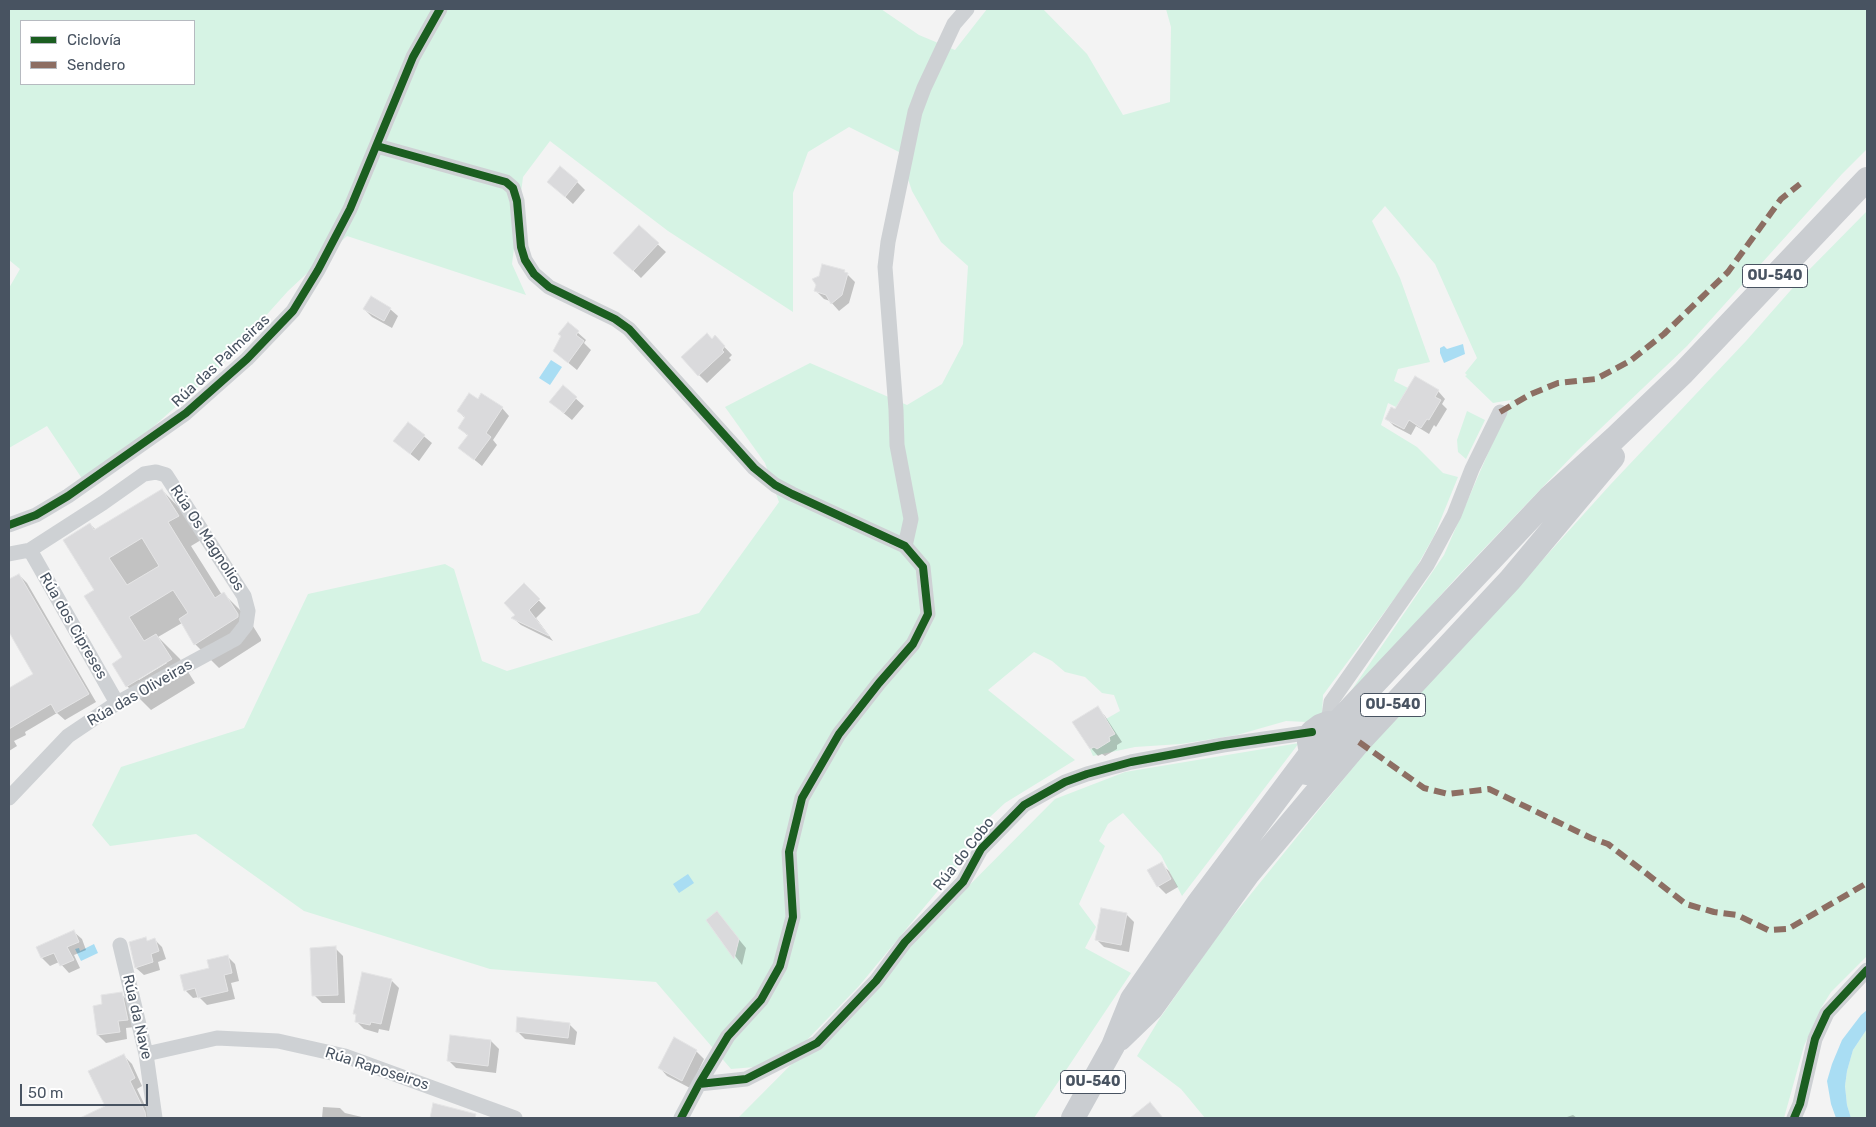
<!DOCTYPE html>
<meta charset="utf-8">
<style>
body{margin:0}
#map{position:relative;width:1876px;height:1127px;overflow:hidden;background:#f3f3f3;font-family:Rubik,sans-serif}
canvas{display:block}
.frame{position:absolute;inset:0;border:10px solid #485361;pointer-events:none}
.legend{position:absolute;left:20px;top:20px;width:175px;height:65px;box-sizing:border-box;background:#fff;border:1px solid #b6bac0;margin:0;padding:6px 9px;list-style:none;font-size:15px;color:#485361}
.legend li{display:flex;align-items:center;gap:10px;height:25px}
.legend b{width:25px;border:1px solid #b6bac0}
.scale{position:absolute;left:20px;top:1084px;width:128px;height:22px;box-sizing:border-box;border:2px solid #485361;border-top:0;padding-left:6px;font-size:15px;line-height:18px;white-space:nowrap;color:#485361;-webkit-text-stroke:4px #fff;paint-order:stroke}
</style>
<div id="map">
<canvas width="1876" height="1127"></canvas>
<div class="frame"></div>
<ul class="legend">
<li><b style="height:6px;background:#1b5e20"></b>Ciclovía</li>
<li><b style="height:6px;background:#8d6e63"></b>Sendero</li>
</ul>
<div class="scale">50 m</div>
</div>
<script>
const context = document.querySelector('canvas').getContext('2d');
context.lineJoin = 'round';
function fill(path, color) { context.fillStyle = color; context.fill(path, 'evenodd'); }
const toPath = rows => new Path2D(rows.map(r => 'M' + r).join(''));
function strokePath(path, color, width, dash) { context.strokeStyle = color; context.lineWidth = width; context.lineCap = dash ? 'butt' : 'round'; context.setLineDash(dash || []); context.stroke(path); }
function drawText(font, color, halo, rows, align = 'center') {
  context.font = font + ' Rubik,sans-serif'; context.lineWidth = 4; context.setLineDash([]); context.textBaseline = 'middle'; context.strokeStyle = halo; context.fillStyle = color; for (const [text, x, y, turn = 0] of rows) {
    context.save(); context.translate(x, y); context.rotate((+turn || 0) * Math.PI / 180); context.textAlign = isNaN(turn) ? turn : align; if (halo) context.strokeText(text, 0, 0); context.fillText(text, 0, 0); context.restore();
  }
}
fill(toPath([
 [9,9,881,9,919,35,955,50,987,9,1043,9,1087,54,1123,115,1170,102,1171,27,1166,9,1867,9,1867,149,1842,174,1687,346,1577,451,1456,578,1338,710,1444,555,1511,400,1493,403,1465,376,1467,375,1465,373,1477,358,1435,264,1385,206,1372,221,1400,278,1430,362,1398,369,1394,381,1408,388,1396,407,1388,403,1381,425,1417,447,1443,473,1458,477,1434,536,1412,575,1323,695,1322,717,1307,722,1286,721,1237,735,1181,744,1135,747,1093,756,1090,749,1110,741,1109,737,1115,733,1109,724,1106,726,1106,719,1120,711,1114,695,1102,693,1085,677,1065,672,1052,661,1034,652,988,690,1075,760,1005,803,977,829,955,870,859,986,805,1042,755,1067,731,1069,656,982,490,969,304,911,196,834,110,846,92,825,121,767,244,728,308,594,445,564,454,569,482,661,507,671,699,613,779,502,765,463,725,407,810,363,907,405,942,384,963,344,968,266,941,242,912,191,899,152,849,127,808,152,793,193,793,312,668,231,550,141,523,177,512,264,526,295,347,236,288,291,217,370,153,427,83,480,47,426,9,448,9,288,20,269,9,260],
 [21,21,194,21,194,84,21,84],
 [1867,211,1867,956,1831,992,1821,1008,1804,1046,1784,1118,1205,1118,1181,1089,1137,1056,1160,1018,1221,931,1376,739,1501,606,1610,485,1746,341,1805,274],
 [1467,411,1485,420,1466,459,1458,452,1457,440],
 [1299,743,1182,896,1161,855,1123,813,1108,824,1099,841,1105,846,1079,904,1096,927,1085,948,1131,973,1034,1118,738,1118,1055,799,1125,772],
 [1867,1029,1867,1118,1851,1118,1847,1105,1845,1086,1847,1071,1853,1050]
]), '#d6f3e4');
fill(toPath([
 [1463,344,1465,354,1444,363,1440,353,1440,348,1444,346,1447,349],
 [551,360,562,367,550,385,539,378],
 [688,874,694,883,679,893,673,884],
 [94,944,98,953,81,961,75,949,79,948,80,951],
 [1867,1010,1867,1029,1853,1050,1847,1071,1845,1086,1847,1105,1851,1118,1836,1118,1831,1104,1827,1081,1832,1064,1842,1040,1861,1015]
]), '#a9ddf3');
fill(toPath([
 [549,182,577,182,585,190,573,204],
 [639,227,666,252,641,278,615,253],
 [844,271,855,282,849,303,839,311,830,301,824,299,816,291],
 [364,309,390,309,398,316,392,328,372,317],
 [568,324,586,340,584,343,591,350,577,370,554,351],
 [715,337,732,355,729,358,731,360,707,383,699,375,712,340],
 [563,387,584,406,572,420,550,402],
 [1438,391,1445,399,1442,404,1447,409,1436,427,1434,425,1429,434,1416,426,1411,435,1394,426,1386,418],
 [478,401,502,408,509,416,493,440,497,445,482,466,460,448,468,436,460,428,466,419,458,411],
 [408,423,432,443,419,461,403,448],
 [162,490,185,514,201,540,191,546,222,595,224,594,248,618,261,639,261,641,219,668,195,644,182,623,158,637,180,659,195,683,151,710,127,686,124,657,96,590,90,524,96,530],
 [165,661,167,663,139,680,138,678],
 [19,575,27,583,96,702,65,720,57,713,25,732,26,735,14,741,17,746,9,751,9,690,21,683,37,678,9,629,9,581],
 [524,585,546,608,536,618,553,641,521,625,513,618,517,615],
 [1097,708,1105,716,1122,742,1117,745,1117,749,1105,756,1102,754,1098,756,1091,748],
 [1161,864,1169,871,1178,887,1166,894,1158,886],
 [717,913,746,948,742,965,708,920],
 [1126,914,1134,922,1129,952,1104,947,1096,939],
 [74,932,82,939,86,950,74,955,80,968,69,973,59,962,50,966,42,958,38,948],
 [145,938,148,942,155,940,162,947,166,959,158,962,160,970,144,975,136,968],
 [335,948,343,956,345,1003,322,1003,314,995],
 [227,956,235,964,239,981,231,983,235,999,207,1005,199,997,193,998,185,990],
 [391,980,399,988,389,1031,379,1029,378,1033,364,1029,356,1021,357,1016,354,1013],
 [121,994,129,1002,135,1027,126,1028,127,1039,106,1043,98,1035],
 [569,1024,577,1032,575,1045,525,1039,517,1031],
 [491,1041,499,1049,496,1073,456,1068,448,1060],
 [696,1051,704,1059,690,1088,667,1076,660,1068],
 [124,1056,132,1064,142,1086,137,1089,151,1118,86,1118,107,1107],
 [323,1107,340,1108,345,1113,366,1118,322,1118],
 [1573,1115,1577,1118,1564,1118]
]), '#0003');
const building = toPath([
 [560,166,578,181,565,197,547,182,560,166],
 [639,225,659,243,633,271,613,253,639,225],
 [822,264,845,270,844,272,848,273,842,295,831,304,826,295,814,291,816,285,812,279,819,276,822,264],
 [371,296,391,308,384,321,363,309,371,296],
 [568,322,579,331,576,335,584,341,568,363,553,351,561,336,558,334,568,322],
 [707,333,712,339,715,335,725,346,722,350,724,352,698,376,681,357,707,333],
 [1415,376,1439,390,1435,397,1441,400,1429,420,1427,419,1421,428,1409,420,1404,429,1385,419,1391,407,1395,409,1415,376],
 [563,385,577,397,564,413,549,402,563,385],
 [469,393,478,399,481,393,503,407,486,433,491,437,474,460,458,448,468,435,458,428,465,417,457,411,469,393],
 [408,422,425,435,410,454,393,441,408,422],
 [162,489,179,516,168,522,215,598,224,592,238,614,238,617,194,645,179,619,188,613,173,590,129,617,144,641,156,634,172,659,126,687,112,664,122,657,84,596,94,590,63,540,90,523,94,530,162,489],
 [142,538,159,566,127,585,109,558,142,538],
 [19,574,89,694,56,713,51,704,9,729,9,688,33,674,9,632,9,579,19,574],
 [524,583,540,599,529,610,549,636,511,618,515,615,504,603,524,583],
 [1098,706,1115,734,1109,737,1110,741,1097,749,1094,747,1090,749,1072,722,1098,706],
 [1162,862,1171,879,1157,887,1147,870,1162,862],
 [1101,908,1127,913,1121,945,1095,940,1101,908],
 [717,911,739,939,734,959,706,920,717,911],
 [74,930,79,942,67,947,74,960,60,966,54,953,41,958,36,947,74,930],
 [146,937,147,941,155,938,159,951,151,954,153,962,135,968,129,942,146,937],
 [336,946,338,995,312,996,310,948,336,946],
 [228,955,232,973,224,975,228,991,198,998,195,988,184,991,180,975,209,968,207,960,228,955],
 [362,972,392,979,381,1024,371,1022,370,1025,355,1022,356,1014,353,1014,362,972],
 [122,992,128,1020,118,1021,120,1032,97,1035,93,1006,102,1004,101,995,122,992],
 [517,1017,570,1023,568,1038,516,1032,517,1017],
 [450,1035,491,1040,488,1066,447,1061,450,1035],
 [674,1037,697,1050,682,1081,658,1068,674,1037],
 [124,1054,135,1078,130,1081,145,1112,146,1118,80,1118,105,1106,88,1071,124,1054],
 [1150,1102,1163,1118,1130,1118,1150,1102],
 [433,1103,476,1114,475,1118,430,1118,433,1103]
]);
fill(building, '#dadadc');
strokePath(building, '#e4e4e5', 1);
strokePath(toPath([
 [377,146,506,182,513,188,517,201,521,247,525,260,534,274,549,287,615,319,629,329,754,468,775,485,792,494,905,546,923,567,928,614,913,644,879,683,839,734,802,798,789,852,793,917,780,966,761,1000,728,1036,699,1084],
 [9,525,36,515,68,496,186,413,247,359,293,311,318,270,350,209,413,57,440,9],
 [905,546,911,519,897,445,896,410,885,267,888,242,915,112,924,88,954,24,967,9],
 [30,550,117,703],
 [9,554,30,550,103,503,144,474,156,472,166,475,244,596,248,611,246,625,235,639,117,703,68,736,9,798],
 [1328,723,1331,702,1427,565,1454,515,1472,469,1500,412],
 [120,945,146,1054,155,1118],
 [146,1054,217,1038,278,1041,345,1056,515,1118],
 [681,1118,699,1084,746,1079,817,1043,876,981,905,942,963,882,981,849,1024,805,1065,782,1087,774,1131,762,1223,745,1312,732],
 [1794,1118,1800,1104,1815,1039,1827,1013,1867,970]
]), '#ced1d4', 15);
strokePath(toPath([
 [1306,773,1355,718],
 [1120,1039,1151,1009,1248,874,1359,742,1510,580,1613,457],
 [1073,1118,1113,1046,1132,999,1197,905,1311,753,1309,742,1312,732,1320,726,1328,723,1336,724,1549,498,1615,438,1683,373,1867,179]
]), '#cacdd1', 24);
strokePath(toPath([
 [1500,412,1531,394,1558,383,1596,379,1630,361,1664,334,1728,272,1781,199,1800,184],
 [1359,742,1424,788,1448,794,1489,789,1591,838,1608,844,1686,904,1714,912,1737,915,1768,930,1788,929,1867,883]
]), '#8d6e63', 6, [12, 6]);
strokePath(toPath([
 [377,146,506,182,513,188,517,201,521,247,525,260,534,274,549,287,615,319,629,329,754,468,775,485,792,494,905,546,923,567,928,614,913,644,879,683,839,734,802,798,789,852,793,917,780,966,761,1000,728,1036,699,1084],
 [9,525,36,515,68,496,186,413,247,359,293,311,318,270,350,209,413,57,440,9],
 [681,1118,699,1084,746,1079,817,1043,876,981,905,942,963,882,981,849,1024,805,1065,782,1087,774,1131,762,1223,745,1312,732],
 [1794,1118,1800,1104,1815,1039,1827,1013,1867,970]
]), '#1b5e20', 8);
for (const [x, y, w] of [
 [1775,276,65],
 [1393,705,65],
 [1093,1082,65]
]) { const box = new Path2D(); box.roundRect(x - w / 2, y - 11.5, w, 23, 4); context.fillStyle = '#fff'; context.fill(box); strokePath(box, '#485361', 1); }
drawText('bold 14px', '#485361', null, [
 ["OU-540",1775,276],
 ["OU-540",1393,705],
 ["OU-540",1093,1082]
]);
drawText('15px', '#485361', '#fff', [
 ["Rúa das Palmeiras",221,361,-43],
 ["Rúa Os Magnolios",207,538,57],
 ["Rúa dos Cipreses",73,626,60],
 ["Rúa das Oliveiras",140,693,-30],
 ["Rúa do Cobo",964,854,-52],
 ["Rúa da Nave",137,1017,77],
 ["Rúa Raposeiros",377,1069,18]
]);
</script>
